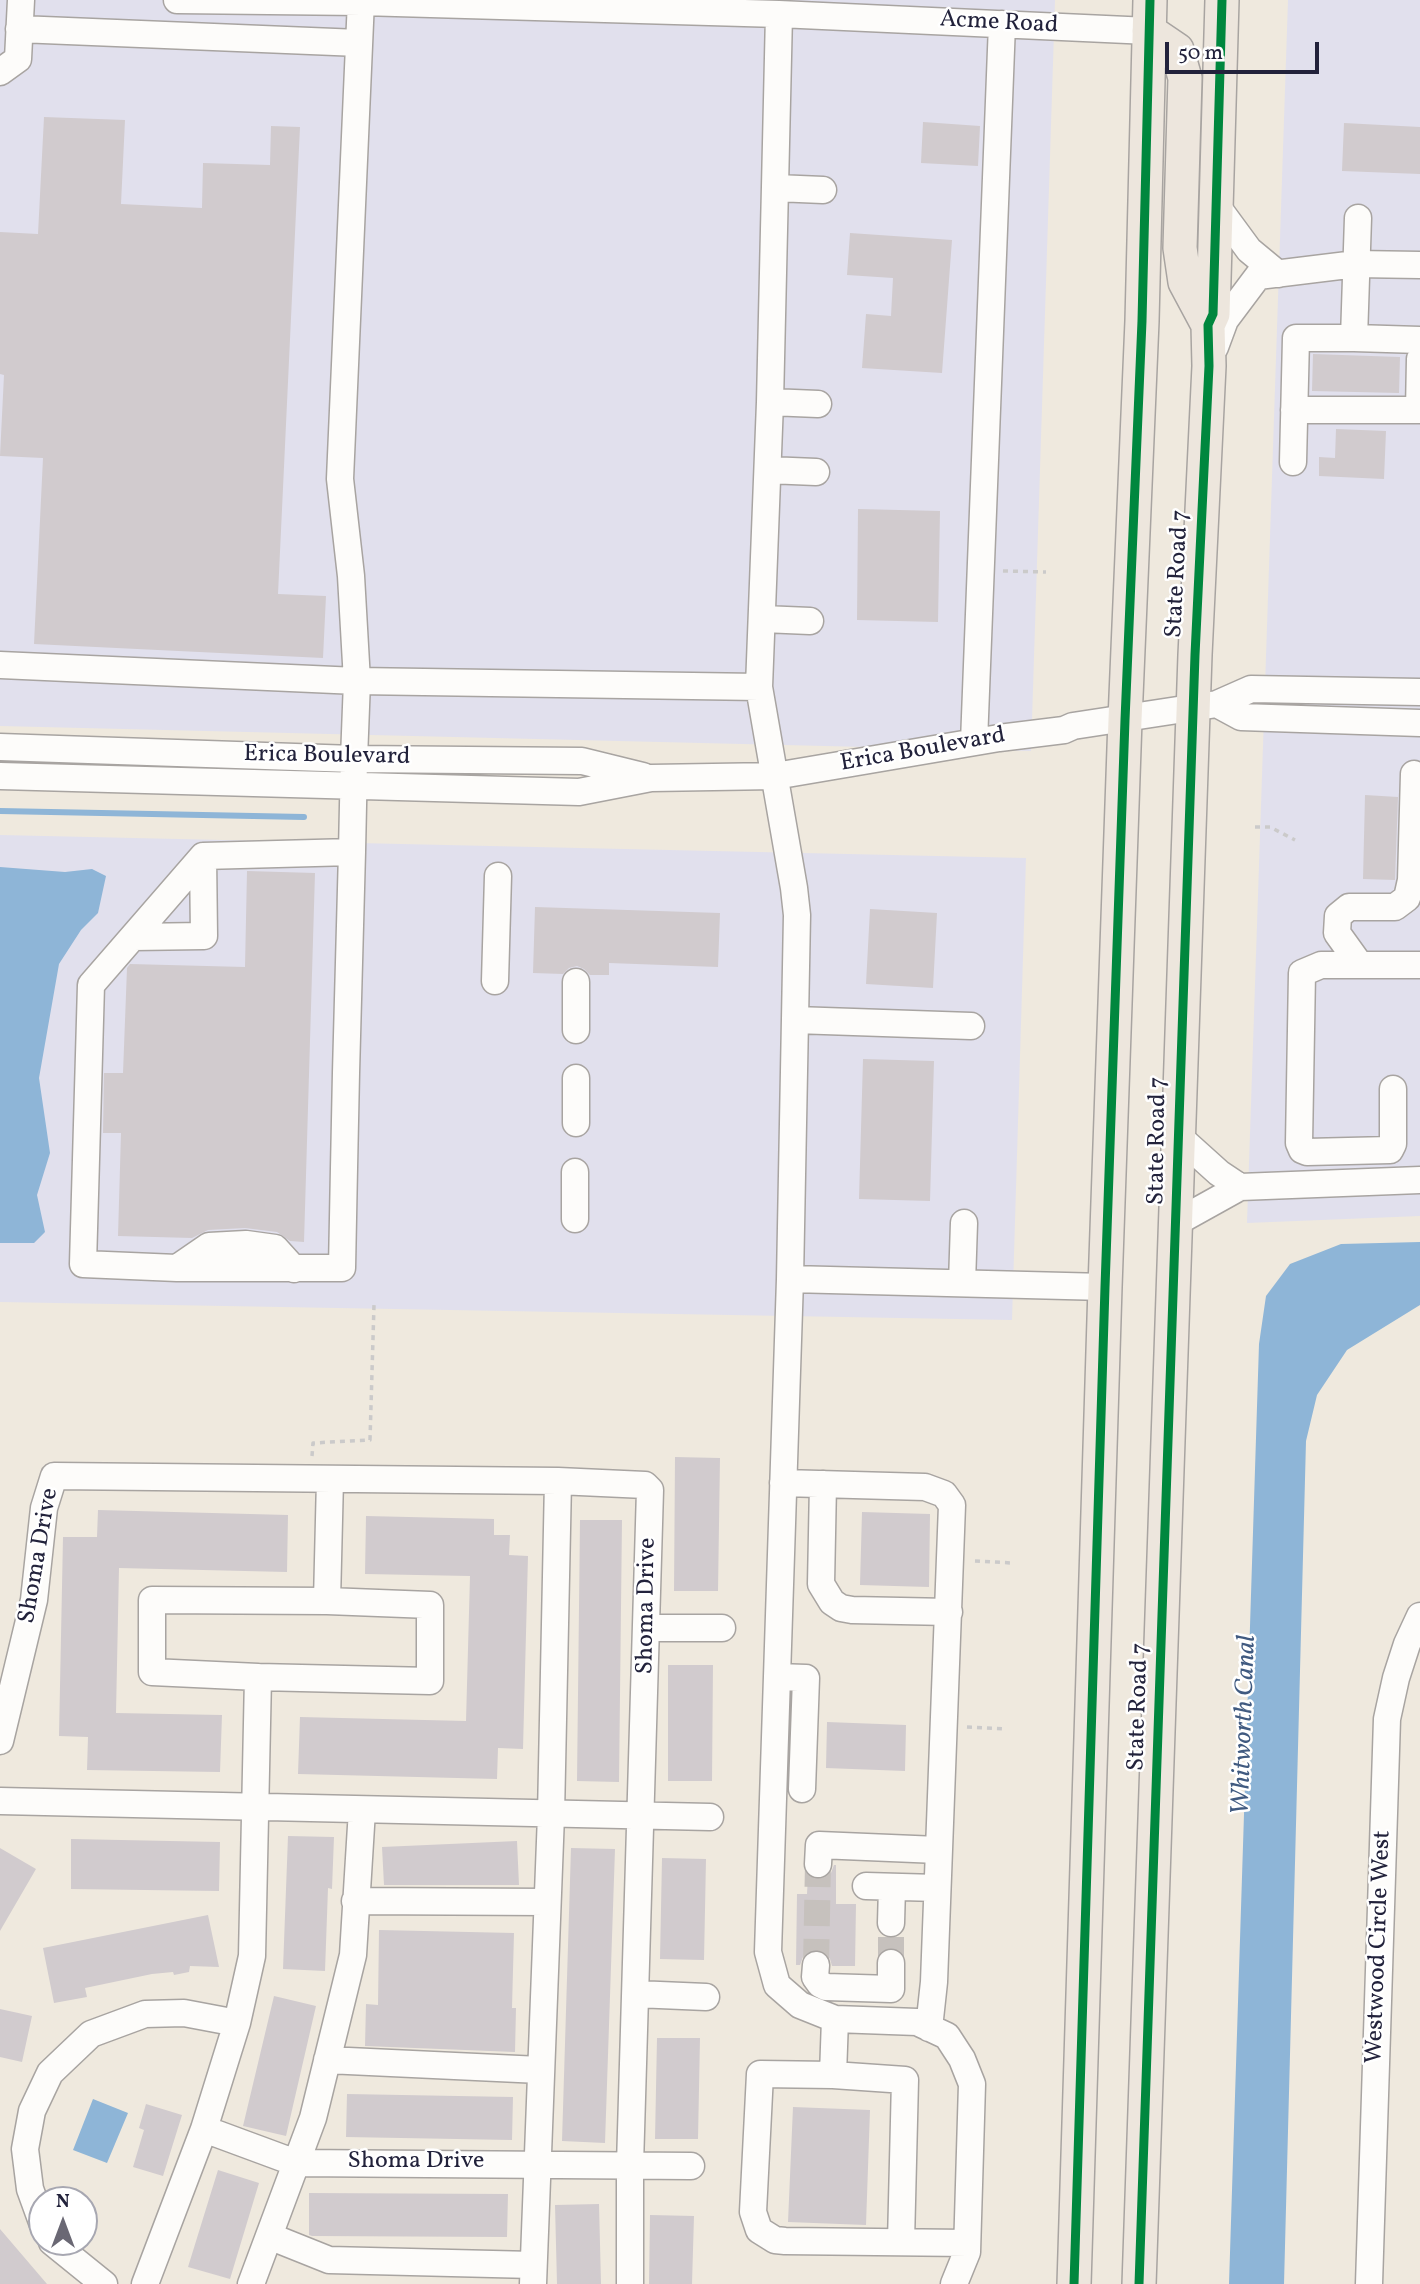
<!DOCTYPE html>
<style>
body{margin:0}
#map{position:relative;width:1420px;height:2284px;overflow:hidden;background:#efe9de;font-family:Vollkorn,serif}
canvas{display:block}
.north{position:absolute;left:28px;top:2186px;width:70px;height:70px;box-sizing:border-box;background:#fff;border:2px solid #a7a7b1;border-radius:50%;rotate:0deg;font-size:19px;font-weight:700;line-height:28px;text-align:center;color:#22223b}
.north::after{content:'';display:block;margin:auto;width:24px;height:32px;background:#6a6874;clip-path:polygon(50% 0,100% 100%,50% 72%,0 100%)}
.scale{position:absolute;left:1165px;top:42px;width:154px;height:32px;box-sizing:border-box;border:4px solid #22223b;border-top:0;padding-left:9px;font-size:21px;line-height:24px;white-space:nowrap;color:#22223b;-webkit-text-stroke:5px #fff;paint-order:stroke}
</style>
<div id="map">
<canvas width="1420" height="2284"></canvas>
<div class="north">N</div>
<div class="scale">50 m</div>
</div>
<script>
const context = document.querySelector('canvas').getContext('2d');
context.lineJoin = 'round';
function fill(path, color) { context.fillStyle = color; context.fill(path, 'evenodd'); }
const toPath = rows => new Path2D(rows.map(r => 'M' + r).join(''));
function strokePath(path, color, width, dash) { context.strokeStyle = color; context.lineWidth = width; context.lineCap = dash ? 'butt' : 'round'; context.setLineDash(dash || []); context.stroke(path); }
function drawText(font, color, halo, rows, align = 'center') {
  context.font = font + ' Vollkorn,serif'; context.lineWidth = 5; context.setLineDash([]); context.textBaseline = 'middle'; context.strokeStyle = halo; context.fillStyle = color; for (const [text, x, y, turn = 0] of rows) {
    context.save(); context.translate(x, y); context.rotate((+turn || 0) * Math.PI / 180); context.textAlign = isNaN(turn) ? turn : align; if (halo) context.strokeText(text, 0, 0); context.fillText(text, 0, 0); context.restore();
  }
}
fill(toPath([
 [0,0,1055,0,1031,751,0,726],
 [1288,0,1420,0,1420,1216,1247,1223],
 [0,835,1026,858,1012,1320,0,1302]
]), '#e1e0ed');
fill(toPath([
 [0,867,65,872,92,869,106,876,98,913,81,930,59,964,39,1078,50,1153,37,1195,45,1232,34,1243,0,1243],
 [1420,1242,1420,1305,1347,1350,1317,1395,1306,1441,1284,2284,1229,2284,1259,1344,1266,1296,1290,1264,1341,1244],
 [93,2099,128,2113,107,2163,73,2150]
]), '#8eb5d7');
strokePath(toPath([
 [0,811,304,817]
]), '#8eb5d7', 6);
fill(toPath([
 [44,117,125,120,121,204,202,208,203,163,270,165,271,126,300,127,278,594,326,596,323,658,34,644,43,458,0,456,4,375,0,374,0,232,38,234],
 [923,122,980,126,978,166,921,163],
 [1344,123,1420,127,1420,174,1342,171],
 [850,233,952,240,942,373,862,368,866,314,891,316,893,278,847,275],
 [1313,354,1400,357,1399,393,1312,391],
 [1336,429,1386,431,1384,479,1319,476,1319,457,1335,458],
 [858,509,940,511,938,622,857,620],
 [1365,795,1398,797,1395,880,1363,879],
 [247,871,315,873,304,1242,290,1241,277,1232,245,1228,208,1230,192,1238,118,1236,121,1133,103,1133,104,1073,123,1073,127,968,130,964,245,967],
 [535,907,720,913,718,967,609,963,609,975,590,975,584,969,577,966,569,968,563,974,533,973],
 [870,909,937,913,933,988,866,984],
 [863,1059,934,1061,930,1201,859,1199],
 [675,1457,720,1458,718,1591,674,1591],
 [98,1510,288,1515,287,1572,119,1568,116,1713,222,1715,220,1772,87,1770,88,1737,59,1736,63,1537,97,1537],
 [862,1512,930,1514,929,1587,860,1585],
 [366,1516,494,1519,494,1535,510,1535,509,1555,528,1556,523,1749,498,1748,497,1779,298,1774,300,1717,466,1721,470,1576,365,1574],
 [580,1520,622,1520,619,1782,577,1781],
 [668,1665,713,1665,712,1781,668,1781],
 [827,1722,906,1725,905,1771,826,1768],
 [288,1836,334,1837,332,1889,328,1888,325,1971,283,1969],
 [71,1839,220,1842,219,1891,71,1889],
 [517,1841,519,1885,384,1885,382,1847],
 [0,1848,36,1869,0,1931],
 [571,1848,615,1849,605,2143,562,2141],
 [662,1858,706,1859,704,1960,660,1959],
 [834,1865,836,1865,836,1904,856,1904,855,1966,832,1966,830,1959,825,1953,817,1949,809,1951,803,1957,800,1965,796,1965,797,1894,807,1894,808,1875,816,1880,824,1878,831,1873],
 [208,1915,219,1967,190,1966,189,1972,174,1975,173,1972,152,1974,85,1988,87,1997,54,2003,43,1948],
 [379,1930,514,1933,512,2008,516,2008,515,2052,365,2046,366,2004,378,2005],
 [274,1996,316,2006,286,2136,243,2126],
 [0,2009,32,2016,22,2062,0,2057],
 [657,2038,700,2038,698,2139,655,2139],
 [347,2094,513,2097,512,2140,346,2137],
 [146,2104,182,2115,163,2176,133,2167,144,2130,139,2128],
 [793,2107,870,2110,866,2225,788,2222],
 [218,2170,259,2183,230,2279,188,2267],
 [309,2193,508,2194,507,2237,312,2236,309,2235],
 [599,2204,601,2284,557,2284,555,2205],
 [650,2215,694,2216,692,2284,649,2284],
 [0,2229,47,2284,0,2284]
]), '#d1cbce');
strokePath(toPath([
 [891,1963,891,1923],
 [816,1965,818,1864]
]), '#c6c1bd', 26, [26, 13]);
const minor = toPath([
 [177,0,361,2,779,14,1149,31],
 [779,14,770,402,759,687,794,888,797,915,790,1279,768,1952,777,1985,800,2005,835,2019,917,2022,947,2036,962,2059,972,2084,967,2252,954,2284],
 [19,29,359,43],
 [0,72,18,59,21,0],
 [776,188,823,190],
 [1216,205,1249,250,1278,274],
 [1354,338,1420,340],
 [1215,347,1225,320,1258,276,1356,264,1420,265],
 [770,402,818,404],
 [1294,410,1419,410,1420,359],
 [1293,462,1296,338,1354,338,1358,218],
 [768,470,816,472],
 [763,619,810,621],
 [0,665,357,681,759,687],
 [1217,704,1241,717,1420,723],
 [974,742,1002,24],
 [0,747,354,759,582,761,643,776],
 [0,776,579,792,651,778,775,776,999,738,1064,730,1073,726,1217,704,1251,689,1420,692],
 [352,852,203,856,91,985,83,1264,177,1268,342,1268,344,1168,346,1073,352,852,354,759,357,681,351,576,340,479,361,0],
 [133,937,204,936,203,856],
 [1360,965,1337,933,1338,916,1349,907,1395,907,1407,898,1411,880,1414,774],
 [495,981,498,876],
 [576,982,576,1030],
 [795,1020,971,1026],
 [576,1078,576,1123],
 [1393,1089,1393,1144,1390,1150,1307,1152,1302,1150,1299,1143,1302,973,1321,965,1420,965],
 [1179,1137,1219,1173,1240,1187],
 [575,1219,575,1172],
 [1177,1222,1240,1187,1420,1180],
 [177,1268,209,1246,246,1244,275,1248,294,1269],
 [790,1279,1105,1287],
 [962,1283,964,1223],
 [558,1481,645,1485,650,1490,630,2165,630,2284],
 [783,1483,925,1487,944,1494,952,1505,934,1982,929,2028],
 [823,1484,821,1584,832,1602,841,1608,852,1610,949,1612],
 [327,1601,330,1479],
 [647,1628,722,1628],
 [777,1677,806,1678,802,1789],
 [0,1741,34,1600,44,1508,54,1476,558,1481,551,1815,533,2284],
 [0,1801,710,1817],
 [818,1864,819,1845,938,1850],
 [866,1886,937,1888],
 [355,1901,547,1902],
 [891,1923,892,1887],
 [816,1965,815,1977,820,1984,826,1987,891,1989,891,1963],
 [636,1994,706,1997],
 [835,2019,833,2075,760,2074,753,2212,759,2230,775,2240,785,2241,967,2243],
 [327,2060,540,2070],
 [833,2075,905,2080,901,2242],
 [204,2129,296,2163,691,2166],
 [42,2222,30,2189,25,2149,32,2111,50,2073,91,2034,145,2014,184,2013,237,2023],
 [269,2236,329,2260,533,2265],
 [52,2242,104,2284],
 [145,2284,204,2129,237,2023,252,1956,258,1677,152,1672,152,1600,327,1601,430,1605,430,1681,258,1677],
 [251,2284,313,2118,353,1955,362,1810],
 [1369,2284,1387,1719,1396,1678,1407,1644,1420,1616]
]);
const major = toPath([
 [1149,31,1177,50,1185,78,1180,248,1185,282,1208,325],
 [1074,2284,1105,1287,1125,720,1142,321,1150,0],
 [1139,2284,1195,655,1209,366,1208,325,1213,314,1222,0]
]);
strokePath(minor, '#a8a4a1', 29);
strokePath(major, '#a8a4a1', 36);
strokePath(toPath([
 [1003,571,1046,572],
 [1255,827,1270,827,1295,840],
 [312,1456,313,1443,370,1440,374,1305],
 [975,1561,1012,1563],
 [967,1727,1006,1729]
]), '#cbcaca', 3.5, [5, 5]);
strokePath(minor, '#fdfcfa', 26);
strokePath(major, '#ede6dd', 33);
strokePath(toPath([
 [1074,2284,1105,1287,1125,720,1142,321,1150,0],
 [1139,2284,1195,655,1209,366,1208,325,1213,314,1222,0]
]), '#00873e', 9);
drawText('24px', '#22223b', '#fff', [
 ["Acme Road",999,24,3],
 ["State Road 7",1179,574,-87],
 ["Erica Boulevard",923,751,-10],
 ["Erica Boulevard",327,757,1],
 ["State Road 7",1159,1141,-89],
 ["Shoma Drive",40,1556,-80],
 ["Shoma Drive",648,1606,-89],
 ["State Road 7",1140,1707,-88],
 ["Westwood Circle West",1380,1947,-88],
 ["Shoma Drive",416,2163]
]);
drawText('italic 26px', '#405a80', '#fff', [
 ["Whitworth Canal",1246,1725,-88]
]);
</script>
